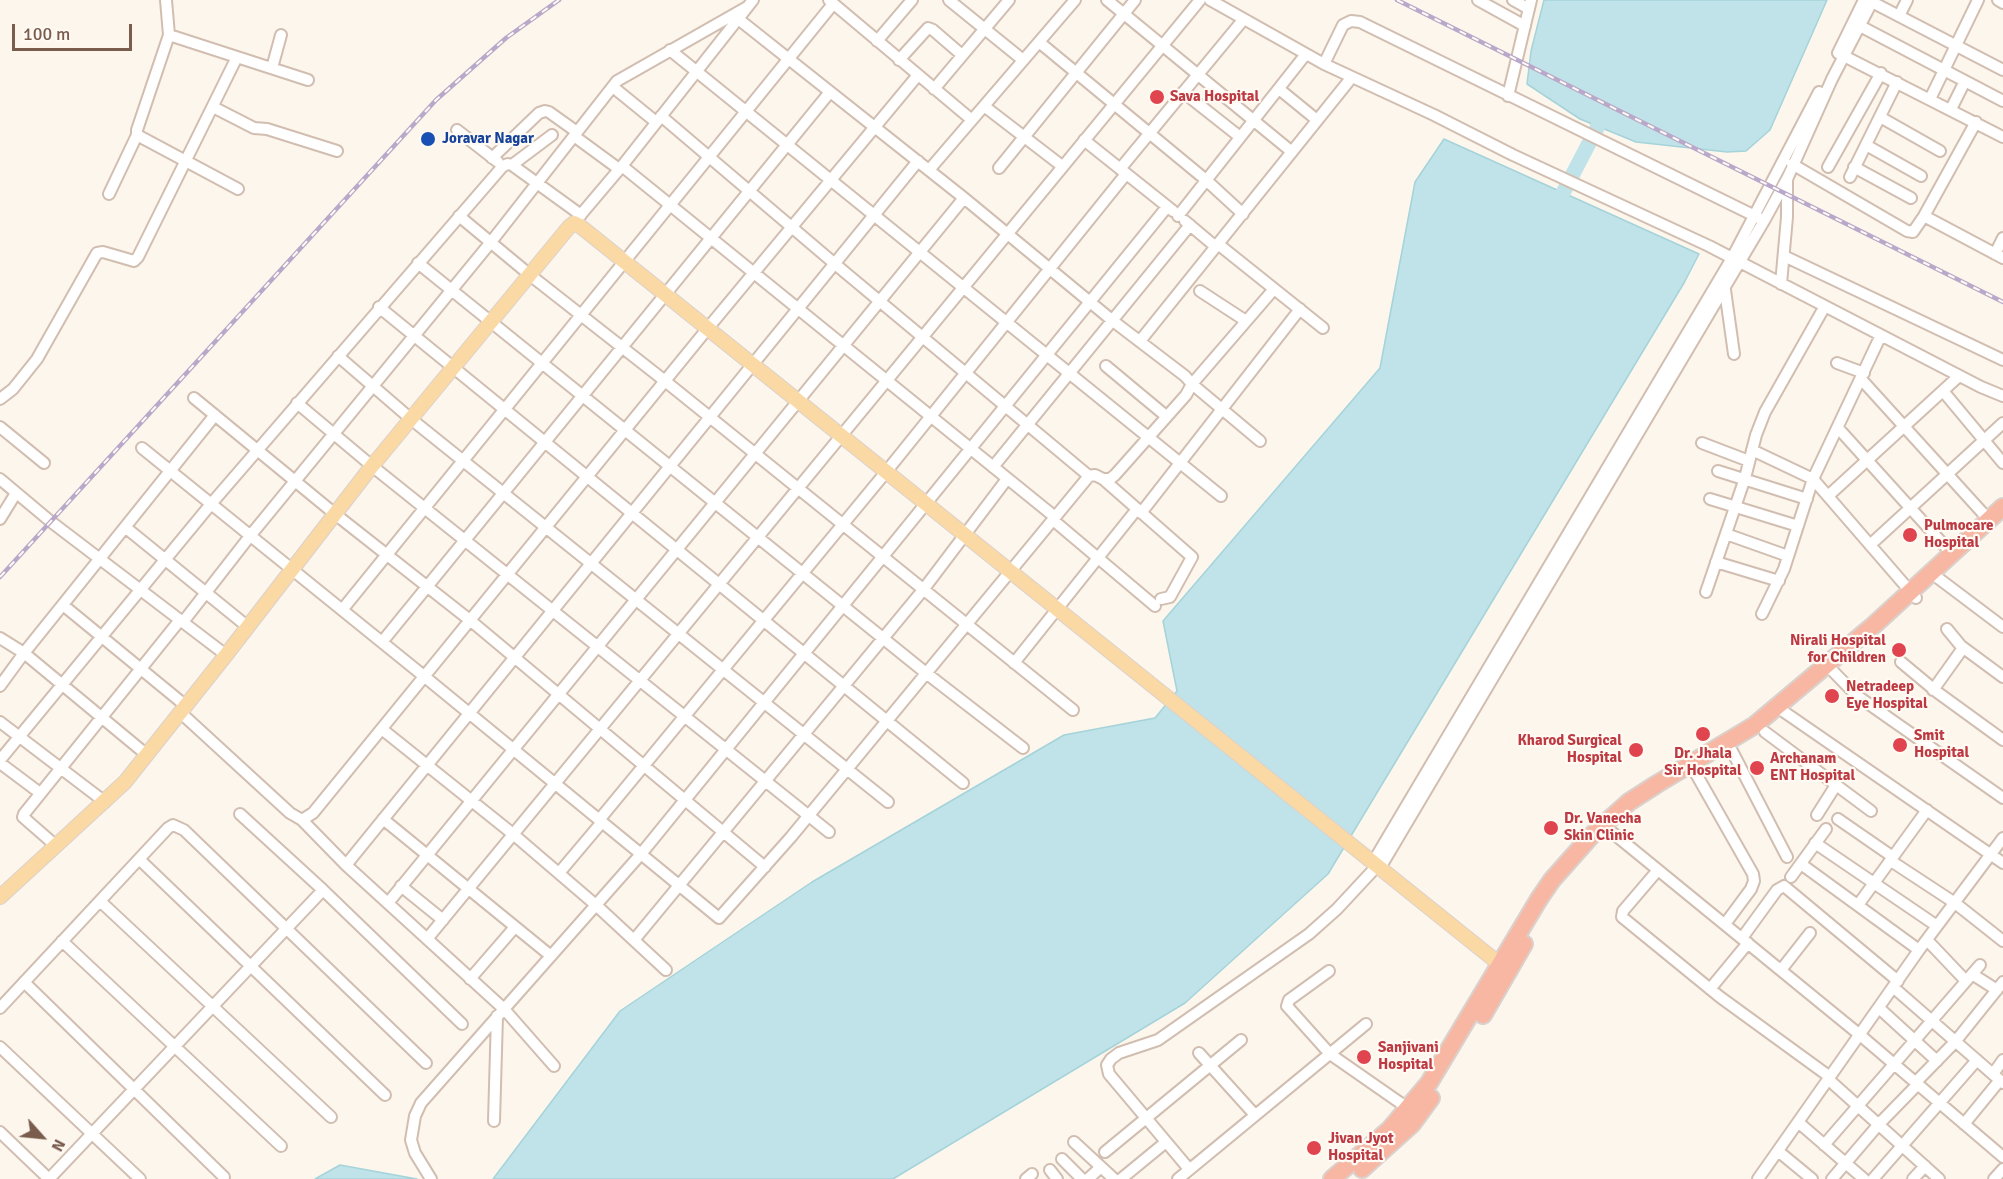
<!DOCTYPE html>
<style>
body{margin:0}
#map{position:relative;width:2003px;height:1179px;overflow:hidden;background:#fdf6ec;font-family:Signika,sans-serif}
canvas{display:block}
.north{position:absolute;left:12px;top:1107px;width:60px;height:60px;-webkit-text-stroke:4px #fffaf3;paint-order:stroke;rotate:117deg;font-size:16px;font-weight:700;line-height:24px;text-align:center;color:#7a5c4d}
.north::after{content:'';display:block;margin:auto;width:21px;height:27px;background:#7a5c4d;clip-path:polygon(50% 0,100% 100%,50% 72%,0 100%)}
.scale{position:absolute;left:12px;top:24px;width:120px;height:27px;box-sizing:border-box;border:3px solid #7a5c4d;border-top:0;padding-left:8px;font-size:18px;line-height:21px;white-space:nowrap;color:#7a5c4d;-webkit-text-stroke:4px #fffaf3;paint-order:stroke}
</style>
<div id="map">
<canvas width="2003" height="1179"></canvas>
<div class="north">N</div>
<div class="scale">100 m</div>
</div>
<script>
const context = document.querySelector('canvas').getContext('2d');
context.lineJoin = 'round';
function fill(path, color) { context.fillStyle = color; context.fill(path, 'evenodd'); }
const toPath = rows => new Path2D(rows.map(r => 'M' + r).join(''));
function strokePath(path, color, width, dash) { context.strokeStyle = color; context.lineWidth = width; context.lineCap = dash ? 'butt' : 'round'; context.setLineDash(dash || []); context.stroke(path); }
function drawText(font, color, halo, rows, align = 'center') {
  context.font = font + ' Signika,sans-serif'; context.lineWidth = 4.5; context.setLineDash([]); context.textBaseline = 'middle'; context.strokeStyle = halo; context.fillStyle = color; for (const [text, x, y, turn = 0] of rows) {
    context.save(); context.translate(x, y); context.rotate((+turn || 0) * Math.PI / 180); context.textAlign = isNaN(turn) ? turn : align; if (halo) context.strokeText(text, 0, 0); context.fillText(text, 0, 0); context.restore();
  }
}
const water = toPath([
 [1544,0,1827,0,1770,130,1746,151,1727,152,1636,142,1580,119,1527,84,1531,51,1544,0],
 [1444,139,1699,254,1684,283,1328,874,1185,1003,893,1179,493,1179,620,1011,812,882,1064,735,1155,718,1177,691,1163,621,1380,368,1415,182,1444,139],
 [340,1165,417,1179,315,1179,340,1165]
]);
fill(water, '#bfe3e8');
strokePath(water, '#a5d3da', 1.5);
strokePath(toPath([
 [1554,210,1607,109]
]), '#bfe3e8', 15);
const minor = toPath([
 [166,0,169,35,137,130,137,135,238,189],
 [829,0,972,120],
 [949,0,1023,60],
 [1107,0,1292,152],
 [1210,0,1324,64,1434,115,1513,155,1709,246,1981,387,2003,396],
 [1478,0,1525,26],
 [1513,0,1529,9],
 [1998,0,2003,3],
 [1872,2,2003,70],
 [1899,16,1907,0],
 [1860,26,2003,101],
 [169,35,308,80],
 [877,41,912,0],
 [1039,42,1206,180,1243,214],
 [670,50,1221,496],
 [1839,51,1864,0],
 [1838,53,2003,137],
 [899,60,928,28,933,30,962,55],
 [1324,64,1343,25,1351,21,1360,22,1759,218],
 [272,68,281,35],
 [613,87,656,122],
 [934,89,1009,0],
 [1279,89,1317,120],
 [1183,92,1240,137],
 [1508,96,1531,0],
 [1930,99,1978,0],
 [984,106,1062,166],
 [213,107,254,128,267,129,337,151],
 [1951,109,1965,81],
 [661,116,835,264,1089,476],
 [1880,117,1940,151],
 [457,130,498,162],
 [574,136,619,169],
 [1084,140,1173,211],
 [1866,145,1921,176],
 [492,158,539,113,545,111,549,112,577,132],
 [1792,164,1907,231,1913,232,1924,216,1976,122],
 [512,165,552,135],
 [622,166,1055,517],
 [1828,167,1881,73],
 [1854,167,1911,198],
 [999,168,1135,0],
 [1120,169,1243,20],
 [929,170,1075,0],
 [1850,177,1897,82],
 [109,194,137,135],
 [459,216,530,275,665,381,1073,710],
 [1178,216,1306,54],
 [1924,216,2003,258],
 [578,218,622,166,753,0],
 [1185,221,1216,247],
 [1218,244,1323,328],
 [1995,254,2003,238],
 [1784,256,2003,360],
 [418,263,926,673,1023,748],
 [1781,284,1787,217,1787,179],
 [1725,290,1734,354],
 [1200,291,1246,321],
 [379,307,963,783],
 [1140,341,1352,77],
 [338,356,411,419,888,802],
 [1837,363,1864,373],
 [1106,366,1166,416],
 [1861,379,1989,520],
 [1943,391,2003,463],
 [194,398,335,514,471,621,765,867],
 [0,399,13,389,37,359,97,253,103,252,134,261,138,257,237,57],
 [297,403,372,466,829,832],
 [0,427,44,463],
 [1838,428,1952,554],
 [1260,441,1192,384,1274,289],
 [1702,443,1749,461],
 [142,448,425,677,719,918,791,837,1089,476,1095,475,1103,479,1110,479,1115,475,1186,395,1192,384,1185,376,1113,321,964,198,737,18],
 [1752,450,1813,479,1916,598],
 [993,467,1190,225],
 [1718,471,1807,499],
 [0,479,50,521,226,655],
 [1103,479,1192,557,1170,597,1161,599],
 [1828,496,1959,376],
 [1710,499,1798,526],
 [1141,513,1300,309],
 [0,519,16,493],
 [1053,520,1155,606],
 [125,527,248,627],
 [1726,534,1788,556],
 [1870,545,2003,423],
 [1716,562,1779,581],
 [1938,578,2003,627],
 [1706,592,1745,478,1756,435,1765,412,1825,306],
 [63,605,186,706],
 [342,610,833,4],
 [1762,614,1784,569,1813,479,1881,335],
 [183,622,250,536,491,242,617,81,747,7],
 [1947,629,1961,646,2003,677],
 [0,638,24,653,147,755],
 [382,642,830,92],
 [1901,662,1937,692,2003,740],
 [1014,663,1137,509],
 [1827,665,1856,695,2003,798],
 [0,686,24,653,215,415],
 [1933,690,1963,648],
 [1777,707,2003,863],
 [181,713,290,813,302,820,313,813,708,328,918,75],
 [0,722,105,802],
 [383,730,513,834,597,906,666,970],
 [1765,732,1871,811],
 [1732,751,1787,857],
 [0,760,211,504,503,166,508,164,512,165,581,215],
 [0,763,40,793],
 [1695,772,1753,874,1754,881,1751,889,1725,924],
 [240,814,323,890,462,1024],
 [1817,815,1836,785],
 [383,819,551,956],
 [1838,819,1893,857],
 [302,820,346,865,504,1009,554,1066],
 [599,820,886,472,1126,174],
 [1603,825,1860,1035,2003,1157],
 [1815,843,1937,926],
 [55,845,23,817,24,814,180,620],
 [139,859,385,1095],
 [1891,861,1955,903,2003,941],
 [1373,862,1732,258,1819,92],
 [1801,864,1919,950],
 [346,865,918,161],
 [1380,868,1764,221,1788,177,1832,79,1873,0],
 [1658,870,1623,911,1622,917,1720,997,1830,1077],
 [559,873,602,822],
 [1791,877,1826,829],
 [401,886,443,920],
 [100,901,331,1117],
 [388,903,964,198],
 [1858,905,1927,810],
 [1742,938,1777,890,1784,886,1898,981],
 [427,939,1200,0],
 [634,940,923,590,1007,479],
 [1927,940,1966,981],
 [62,941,281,1146],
 [1781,970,1810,933],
 [1329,971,1289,1000,1287,1006,1330,1054,1409,1109],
 [1972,974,1997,990],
 [470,979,515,927],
 [24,982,224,1177],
 [1893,987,2003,1083],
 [1710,989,1748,943],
 [0,1008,168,828,173,825,184,830,426,1063],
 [1879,1008,1937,1061],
 [0,1047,140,1179],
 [1199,1053,1255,1115],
 [1993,1074,2003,1060],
 [1828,1079,1939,1179],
 [1916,1082,1955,1042,2003,982],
 [494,1121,497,1016],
 [1798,1122,1864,1179],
 [1964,1124,2000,1080],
 [0,1132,49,1179],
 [1074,1142,1114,1179],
 [1824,1145,1980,965],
 [1778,1151,1812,1179],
 [1105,1152,1241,1040],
 [1062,1159,1082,1179],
 [1189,1169,1109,1074,1107,1065,1111,1059,1119,1053,1158,1040,1309,934,1337,909,1377,866],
 [1050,1170,1057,1179],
 [49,1179,323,890],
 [431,1179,415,1153,411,1140,415,1116,421,1103,641,854,1167,207],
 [1026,1179,1032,1174],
 [1088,1179,1101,1167],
 [1121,1179,1166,1142],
 [1178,1179,1366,1024],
 [1758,1179,1919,950,2003,838],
 [1832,1179,1879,1124,1918,1084],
 [1873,1179,1977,1060],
 [1913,1179,1925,1166],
 [1994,1179,2003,1169]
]);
const major = toPath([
 [0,897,125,782,226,655,372,466,569,227,574,223,580,226,1507,970]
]);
const highway = toPath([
 [1483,1015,1524,944],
 [1362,1169,1412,1124,1431,1098],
 [1332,1179,1390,1129,1429,1083,1539,899,1552,880,1591,836,1629,802,1657,784,1755,725,1874,625,2003,507]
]);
strokePath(minor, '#d1beb0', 14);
strokePath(major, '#dad1cd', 16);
strokePath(highway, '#dad1cd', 20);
strokePath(minor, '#fff', 10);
strokePath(major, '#fbd9a5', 14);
strokePath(highway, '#f7b7a3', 16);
const rail = toPath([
 [1397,0,2003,302],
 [0,577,436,100,506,38,559,0]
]);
strokePath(rail, '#b9a8c9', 4.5);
strokePath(rail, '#fffaf3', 2, [7]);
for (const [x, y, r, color] of [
 [1157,97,8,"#e0444e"],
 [428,139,8,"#1a4fb4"],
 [1910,535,8,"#e0444e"],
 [1899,650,8,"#e0444e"],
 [1832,696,8,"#e0444e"],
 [1703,734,8,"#e0444e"],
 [1900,745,8,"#e0444e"],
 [1636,750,8,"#e0444e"],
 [1757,768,8,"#e0444e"],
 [1551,828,8,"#e0444e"],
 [1364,1057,8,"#e0444e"],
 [1314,1148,8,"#e0444e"]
]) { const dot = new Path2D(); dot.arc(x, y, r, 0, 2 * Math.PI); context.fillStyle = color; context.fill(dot); strokePath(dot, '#fffaf3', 2); }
drawText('bold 15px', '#be3a42', '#fffaf3', [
 ["Sava Hospital",1170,97],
 ["Pulmocare",1924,526],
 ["Hospital",1924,543],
 ["Nirali Hospital",1886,641,"right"],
 ["for Children",1886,658,"right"],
 ["Netradeep",1846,687],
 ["Eye Hospital",1846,704],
 ["Smit",1914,736],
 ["Hospital",1914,753],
 ["Kharod Surgical",1622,741,"right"],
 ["Hospital",1622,758,"right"],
 ["Dr. Jhala",1703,754,"center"],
 ["Sir Hospital",1703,771,"center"],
 ["Archanam",1770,759],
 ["ENT Hospital",1770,776],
 ["Dr. Vanecha",1564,819],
 ["Skin Clinic",1564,836],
 ["Sanjivani",1378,1048],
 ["Hospital",1378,1065],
 ["Jivan Jyot",1328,1139],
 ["Hospital",1328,1156]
], 'left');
drawText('bold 15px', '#164399', '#fffaf3', [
 ["Joravar Nagar",442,139]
], 'left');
</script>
